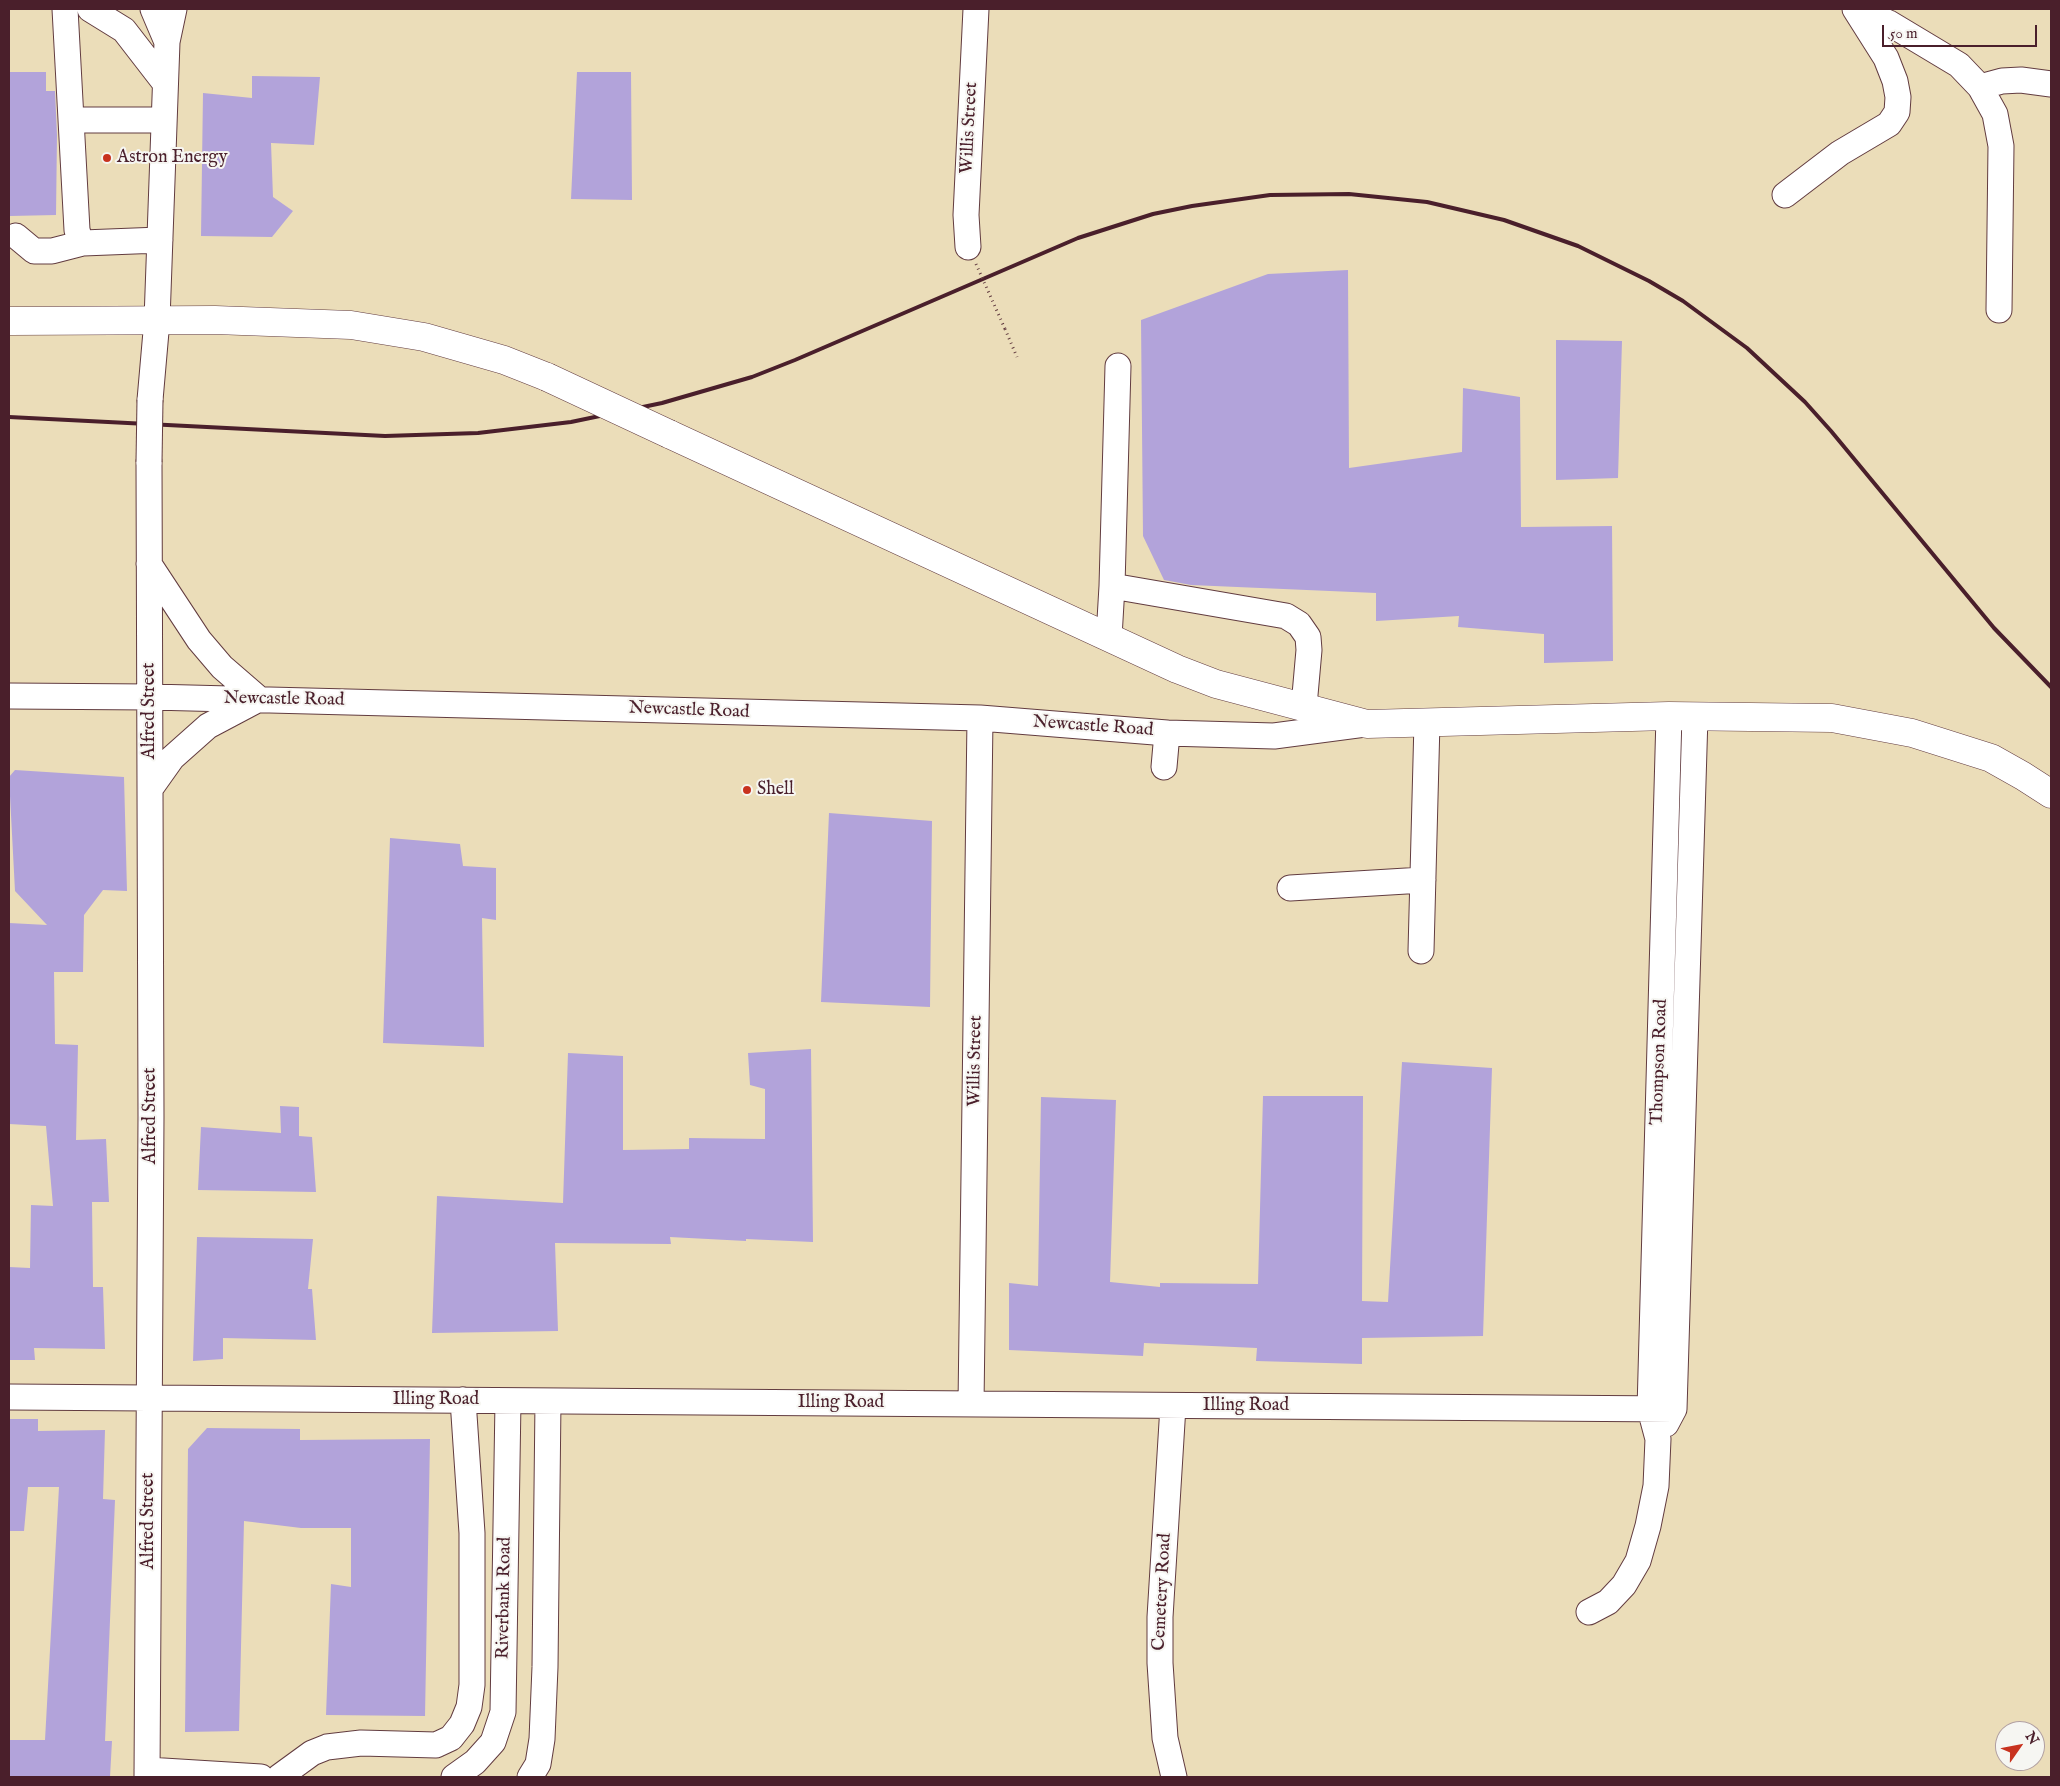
<!DOCTYPE html>
<style>
body{margin:0}
#map{position:relative;width:2060px;height:1786px;overflow:hidden;background:#ebddb9;font-family:"IM FELL English",serif}
canvas{display:block}
.frame{position:absolute;inset:0;border:10px solid #4a1f2b;pointer-events:none}
.north{position:absolute;left:1995px;top:1721px;width:50px;height:50px;box-sizing:border-box;background:#f6f6f2;border:1px solid #b1a0a2;border-radius:50%;rotate:57deg;font-size:14px;font-weight:700;line-height:20px;text-align:center;color:#4a1f2b}
.north::after{content:'';display:block;margin:auto;width:18px;height:22px;background:#c8321e;clip-path:polygon(50% 0,100% 100%,50% 72%,0 100%)}
.scale{position:absolute;left:1882px;top:25px;width:155px;height:22px;box-sizing:border-box;border:2px solid #4a1f2b;border-top:0;padding-left:6px;font-size:15px;line-height:18px;white-space:nowrap;color:#4a1f2b;-webkit-text-stroke:4px #f6f6f2;paint-order:stroke}
</style>
<div id="map">
<canvas width="2060" height="1786"></canvas>
<div class="frame"></div>
<div class="north">N</div>
<div class="scale">50 m</div>
</div>
<script>
const context = document.querySelector('canvas').getContext('2d');
context.lineJoin = 'round';
function fill(path, color) { context.fillStyle = color; context.fill(path, 'evenodd'); }
const toPath = rows => new Path2D(rows.map(r => 'M' + r).join(''));
function strokePath(path, color, width, dash) { context.strokeStyle = color; context.lineWidth = width; context.lineCap = dash ? 'butt' : 'round'; context.setLineDash(dash || []); context.stroke(path); }
function drawText(font, color, halo, rows, align = 'center') {
  context.font = font + ' "IM FELL English",serif'; context.lineWidth = 4; context.setLineDash([]); context.textBaseline = 'middle'; context.strokeStyle = halo; context.fillStyle = color; for (const [text, x, y, turn = 0] of rows) {
    context.save(); context.translate(x, y); context.rotate((+turn || 0) * Math.PI / 180); context.textAlign = isNaN(turn) ? turn : align; if (halo) context.strokeText(text, 0, 0); context.fillText(text, 0, 0); context.restore();
  }
}
fill(toPath([
 [9,72,46,72,46,91,55,91,57,135,56,215,10,216],
 [577,72,631,72,632,200,571,199],
 [252,76,320,77,314,145,271,143,273,197,293,211,272,237,201,236,203,93,252,98],
 [1348,270,1349,468,1462,452,1463,388,1520,397,1521,527,1612,526,1613,661,1544,663,1544,634,1458,627,1459,616,1376,621,1376,593,1191,585,1164,580,1143,536,1141,320,1268,274],
 [1556,340,1622,341,1618,478,1556,480],
 [15,770,124,777,127,891,103,890,84,915,83,972,54,972,55,1044,78,1045,76,1140,106,1139,109,1202,92,1202,93,1287,103,1287,105,1349,34,1348,35,1360,9,1360,9,1267,30,1268,31,1205,53,1206,46,1126,9,1124,9,923,47,925,15,891,9,777],
 [829,813,932,821,930,1007,821,1002],
 [390,838,460,844,463,866,496,868,496,920,482,918,484,1047,383,1043],
 [811,1049,813,1242,746,1239,746,1241,670,1237,671,1244,555,1243,558,1331,432,1333,437,1196,563,1203,568,1053,623,1056,623,1150,689,1149,689,1138,765,1139,765,1089,750,1085,748,1053],
 [1402,1062,1492,1068,1483,1336,1362,1338,1362,1364,1256,1361,1257,1348,1144,1343,1143,1356,1009,1350,1009,1283,1038,1286,1041,1097,1116,1100,1110,1282,1160,1287,1160,1283,1258,1284,1263,1096,1363,1096,1362,1301,1388,1302],
 [280,1106,299,1107,299,1136,312,1137,316,1192,198,1190,201,1127,281,1133],
 [197,1237,313,1239,308,1289,312,1289,316,1340,223,1338,223,1359,193,1361],
 [9,1419,38,1419,38,1431,105,1430,103,1499,115,1500,105,1741,112,1741,110,1777,9,1777,9,1740,45,1740,59,1487,28,1487,24,1531,9,1531],
 [207,1428,300,1429,300,1440,430,1439,425,1716,326,1715,331,1584,351,1587,351,1528,301,1528,244,1521,239,1731,185,1732,188,1449]
]), '#b2a3da');
const minor = toPath([
 [65,9,77,230,80,240,83,243,160,240],
 [90,9,124,30,165,83],
 [153,9,167,42],
 [1857,9,1889,23,1959,65,1980,87,1995,114,2001,146,1999,310],
 [1980,87,2002,81,2021,80,2051,84],
 [71,120,164,120],
 [1785,195,1840,153,1889,124,1897,112,1898,97,1895,81,1886,58,1855,9],
 [16,236,34,251,52,251,83,243],
 [968,247,966,215,976,9],
 [150,400,157,320,167,42,174,9],
 [149,564,199,640,222,667,259,699,208,726,172,758,150,789],
 [1112,586,1118,366],
 [1109,637,1112,586,1286,616,1299,624,1308,637,1309,650,1304,706],
 [9,696,151,697,980,718,1167,733,1274,736,1365,724],
 [1164,767,1167,733],
 [1290,888,1423,880],
 [1421,951,1427,722],
 [9,1397,1674,1409],
 [971,1404,980,718],
 [1173,1406,1160,1617,1160,1663,1165,1738,1174,1777],
 [1666,1424,1674,1409,1695,716],
 [1589,1612,1608,1602,1624,1585,1638,1561,1648,1526,1656,1486,1658,1439,1650,1409,1669,716],
 [147,1770,261,1777],
 [147,1777,151,1117,149,462],
 [279,1777,312,1753,327,1747,361,1743,436,1745,451,1738,462,1724,469,1707,472,1685,472,1533,463,1400],
 [454,1777,475,1762,493,1742,503,1712,508,1401],
 [530,1777,538,1764,542,1739,545,1667,548,1401]
]);
const highway = toPath([
 [9,321,215,320,351,325,424,337,504,360,547,377],
 [669,434,1177,669,1216,684,1367,724,1669,716,1832,718,1912,733,1991,758,2023,776,2051,794]
]);
strokePath(minor, '#623c40', 27);
strokePath(highway, '#623c40', 29);
strokePath(toPath([
 [1005,329,1017,357]
]), '#623c40', 3, [1, 4]);
strokePath(minor, '#fff', 25);
strokePath(highway, '#fff', 28);
strokePath(toPath([
 [9,417,385,436,478,433,571,422,662,403,752,377,795,360,1078,238,1153,214,1192,206,1270,195,1349,194,1427,202,1504,220,1578,246,1649,281,1683,301,1747,348,1805,402,1831,431,1994,628,2051,687]
]), '#4a1f2b', 4);
const minorBridge = toPath([
 [149,462,150,400]
]);
const highwayBridge = toPath([
 [547,377,669,434]
]);
strokePath(minorBridge, '#623c40', 27, []);
strokePath(highwayBridge, '#623c40', 29, []);
strokePath(toPath([
 [976,264,1005,329]
]), '#623c40', 3, [1, 4]);
strokePath(minorBridge, '#fff', 25);
strokePath(highwayBridge, '#fff', 28);
for (const [x, y, r, color] of [
 [107,158,5,"#c8321e"],
 [747,790,5,"#c8321e"]
]) { const dot = new Path2D(); dot.arc(x, y, r, 0, 2 * Math.PI); context.fillStyle = color; context.fill(dot); strokePath(dot, '#f6f6f2', 2); }
drawText('18px', '#4a1f2b', '#f6f6f2', [
 ["Willis Street",970,128,-87],
 ["Newcastle Road",284,700,1],
 ["Alfred Street",150,711,-90],
 ["Newcastle Road",689,711,2],
 ["Newcastle Road",1093,727,4],
 ["Willis Street",976,1061,-89],
 ["Thompson Road",1660,1062,-88],
 ["Alfred Street",151,1116,-90],
 ["Illing Road",436,1400],
 ["Illing Road",841,1403],
 ["Illing Road",1246,1406],
 ["Alfred Street",149,1521,-90],
 ["Cemetery Road",1163,1592,-87],
 ["Riverbank Road",505,1598,-89]
]);
drawText('18px', '#4a1f2b', '#f6f6f2', [
 ["Astron Energy",117,158],
 ["Shell",757,790]
], 'left');
</script>
